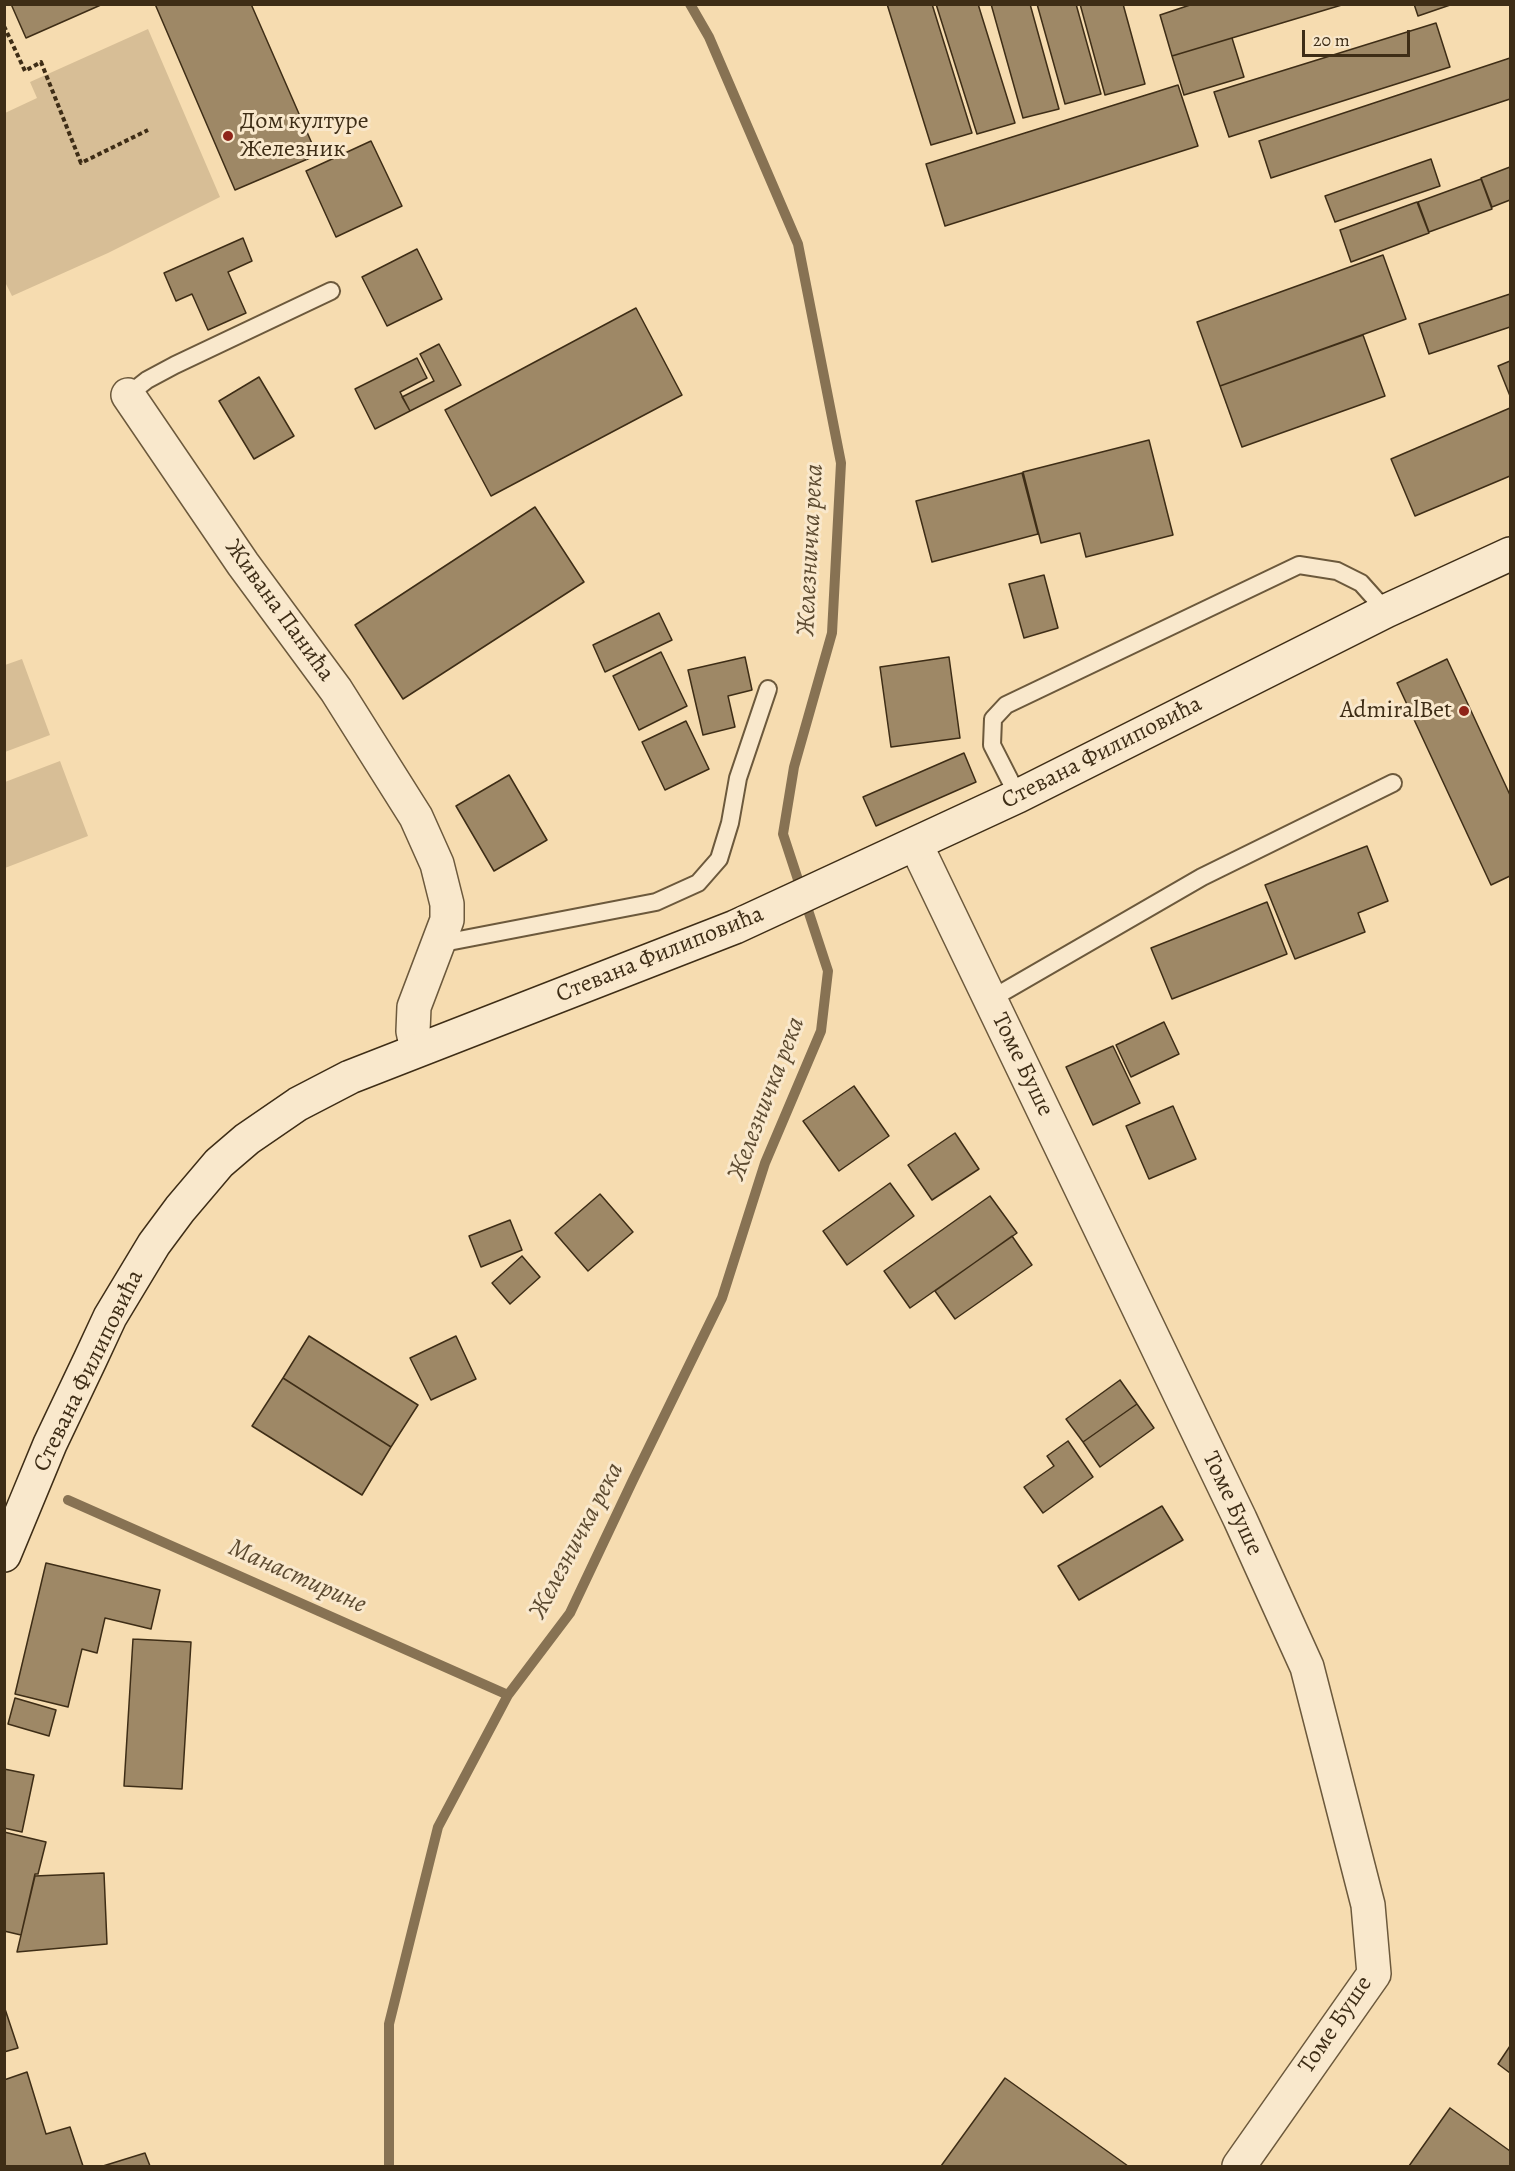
<!DOCTYPE html>
<meta charset="utf-8">
<style>
body{margin:0}
#map{position:relative;width:1515px;height:2171px;overflow:hidden;background:#f6dcb0;font-family:Alegreya,serif}
canvas{display:block}
.frame{position:absolute;inset:0;border:6px solid #3e2d16;pointer-events:none}
.scale{position:absolute;left:1302px;top:30px;width:108px;height:27px;box-sizing:border-box;border:3px solid #3e2d16;border-top:0;padding-left:8px;font-size:18px;line-height:21px;white-space:nowrap;color:#3e2d16;-webkit-text-stroke:4px #f9e8cc;paint-order:stroke}
</style>
<div id="map">
<canvas width="1515" height="2171"></canvas>
<div class="frame"></div>
<div class="scale">20 m</div>
</div>
<script>
const context = document.querySelector('canvas').getContext('2d');
context.lineJoin = 'round';
function fill(path, color) { context.fillStyle = color; context.fill(path, 'evenodd'); }
const toPath = rows => new Path2D(rows.map(r => 'M' + r).join(''));
function strokePath(path, color, width, dash) { context.strokeStyle = color; context.lineWidth = width; context.lineCap = dash ? 'butt' : 'round'; context.setLineDash(dash || []); context.stroke(path); }
function drawText(font, color, halo, rows, align = 'center') {
  context.font = font + ' Alegreya,serif'; context.lineWidth = 6; context.setLineDash([]); context.textBaseline = 'middle'; context.strokeStyle = halo; context.fillStyle = color; for (const [text, x, y, turn = 0] of rows) {
    context.save(); context.translate(x, y); context.rotate((+turn || 0) * Math.PI / 180); context.textAlign = isNaN(turn) ? turn : align; if (halo) context.strokeText(text, 0, 0); context.fillText(text, 0, 0); context.restore();
  }
}
fill(toPath([
 [148,29,220,197,108,253,12,296,4,280,5,113,37,98,30,82],
 [22,659,50,735,5,752,5,665],
 [60,761,88,836,5,868,5,782]
]), '#d7be96');
strokePath(toPath([
 [68,1500,508,1695],
 [389,2166,389,2024,438,1827,508,1695,570,1613,633,1480,722,1298,765,1163,821,1031,828,971,783,834,794,767,832,633,841,463,798,244,709,37,690,4]
]), '#877253', 10);
const building = toPath([
 [11,4,103,4,26,38,11,4],
 [155,4,251,4,317,155,235,190,155,4],
 [887,4,932,4,972,133,931,145,887,4],
 [936,4,978,4,1015,123,977,134,936,4],
 [991,4,1030,4,1059,109,1023,118,991,4],
 [1037,4,1076,4,1101,94,1065,104,1037,4],
 [1080,4,1123,4,1145,84,1105,95,1080,4],
 [1193,4,1345,4,1172,56,1160,15,1193,4],
 [1414,4,1453,4,1418,16,1414,4],
 [1436,23,1450,67,1229,137,1214,92,1436,23],
 [1232,38,1244,77,1184,95,1172,56,1232,38],
 [1510,58,1510,99,1271,178,1259,141,1510,58],
 [1178,85,1198,146,945,226,926,164,1178,85],
 [371,141,402,206,336,237,306,171,371,141],
 [1431,159,1440,186,1335,222,1325,196,1431,159],
 [1510,167,1510,200,1492,207,1481,178,1510,167],
 [1481,179,1492,209,1429,232,1418,202,1481,179],
 [1417,202,1429,233,1351,262,1340,230,1417,202],
 [243,238,252,261,228,272,246,313,208,330,192,294,176,301,164,273,243,238],
 [417,249,442,299,387,326,362,277,417,249],
 [1383,255,1406,319,1220,386,1197,322,1383,255],
 [1510,294,1510,327,1429,354,1419,324,1510,294],
 [636,308,682,395,491,496,445,410,636,308],
 [1363,335,1385,396,1242,447,1220,386,1363,335],
 [439,344,461,385,410,411,402,397,434,381,420,354,439,344],
 [417,358,427,378,400,392,410,411,375,429,355,389,417,358],
 [1510,361,1510,396,1498,366,1510,361],
 [259,377,294,436,254,459,219,401,259,377],
 [1510,408,1510,476,1415,516,1391,459,1510,408],
 [1149,440,1173,535,1086,557,1080,533,1041,543,1023,472,1149,440],
 [1022,473,1038,534,932,562,916,501,1022,473],
 [535,507,584,582,403,699,355,625,535,507],
 [1044,575,1058,628,1024,638,1009,584,1044,575],
 [659,613,672,640,605,672,593,645,659,613],
 [661,652,687,706,639,730,613,676,661,652],
 [745,657,752,690,728,696,735,727,703,735,688,670,745,657],
 [949,657,960,738,891,747,880,667,949,657],
 [1447,659,1510,795,1510,876,1491,885,1397,683,1447,659],
 [686,721,709,769,665,790,642,742,686,721],
 [964,753,976,782,876,826,863,797,964,753],
 [509,775,547,840,494,871,456,806,509,775],
 [1367,846,1388,901,1358,913,1365,932,1295,959,1265,885,1367,846],
 [1267,902,1287,954,1172,999,1151,948,1267,902],
 [1164,1022,1179,1054,1131,1077,1116,1045,1164,1022],
 [1113,1046,1140,1103,1093,1125,1066,1067,1113,1046],
 [854,1086,889,1136,839,1171,803,1121,854,1086],
 [1173,1106,1196,1159,1149,1179,1126,1126,1173,1106],
 [955,1133,979,1169,932,1200,908,1165,955,1133],
 [890,1183,914,1216,847,1265,823,1231,890,1183],
 [600,1194,633,1232,588,1271,555,1233,600,1194],
 [990,1196,1017,1233,910,1308,884,1271,990,1196],
 [510,1220,522,1250,481,1267,469,1236,510,1220],
 [1012,1236,1032,1265,955,1319,935,1291,1012,1236],
 [522,1256,540,1277,510,1304,492,1283,522,1256],
 [309,1336,418,1405,391,1447,283,1378,309,1336],
 [456,1336,476,1379,431,1400,410,1358,456,1336],
 [283,1378,391,1447,362,1495,252,1426,283,1378],
 [1120,1380,1137,1404,1083,1442,1066,1419,1120,1380],
 [1137,1404,1154,1428,1100,1467,1083,1442,1137,1404],
 [1068,1441,1093,1477,1043,1513,1024,1487,1054,1466,1047,1456,1068,1441],
 [1162,1506,1183,1540,1079,1600,1058,1566,1162,1506],
 [46,1563,160,1590,151,1629,105,1618,97,1653,82,1649,68,1707,15,1694,46,1563],
 [133,1639,191,1642,182,1789,124,1786,133,1639],
 [15,1698,56,1710,49,1736,8,1724,15,1698],
 [4,1769,34,1775,22,1832,4,1828,4,1769],
 [4,1832,46,1842,38,1874,35,1874,21,1935,4,1931,4,1832],
 [104,1873,107,1944,17,1952,35,1876,104,1873],
 [4,2006,18,2048,4,2052,4,2006],
 [1510,2046,1510,2073,1498,2064,1510,2046],
 [27,2072,46,2134,70,2127,83,2166,4,2166,4,2080,27,2072],
 [1005,2078,1128,2166,941,2166,1005,2078],
 [1450,2108,1510,2151,1510,2166,1409,2166,1450,2108],
 [145,2153,150,2166,103,2166,145,2153]
]);
fill(building, '#9e8866');
strokePath(building, '#3e2d16', 1.5);
const lane = toPath([
 [128,395,147,380,175,365,331,291],
 [1018,796,992,745,993,719,1006,705,1299,565,1337,571,1361,583,1386,611],
 [438,944,656,902,698,883,719,859,730,823,738,778,768,689],
 [991,999,1202,877,1393,783]
]);
const street = toPath([
 [128,395,243,564,336,690,416,817,437,864,447,904,447,920,414,1007,413,1031,417,1050],
 [916,845,1240,1519,1307,1667,1368,1905,1374,1974,1239,2166]
]);
const secondary = toPath([
 [4,1555,50,1444,90,1360,110,1317,154,1244,180,1209,219,1163,247,1139,298,1104,350,1077,735,927,1018,796,1386,611,1510,554]
]);
strokePath(lane, '#6c593c', 20);
strokePath(street, '#6c593c', 36);
strokePath(secondary, '#3e2d16', 36);
strokePath(toPath([
 [4,26,25,71,41,62,81,163,148,130]
]), '#3e2d16', 4, [4.5, 3]);
strokePath(lane, '#f9e8cc', 16);
strokePath(street, '#f9e8cc', 33);
strokePath(secondary, '#f9e8cc', 33);
for (const [x, y, r, color] of [
 [228,136,6,"#8f2418"],
 [1464,711,6,"#8f2418"]
]) { const dot = new Path2D(); dot.arc(x, y, r, 0, 2 * Math.PI); context.fillStyle = color; context.fill(dot); strokePath(dot, '#f9e8cc', 2); }
drawText('24px', '#3e2d16', '#f9e8cc', [
 ["Дом културе",240,122],
 ["Железник",240,150],
 ["AdmiralBet",1452,711,"right"]
], 'left');
drawText('24px', '#3e2d16', '#f9e8cc', [
 ["Живана Панића",279,611,54],
 ["Стевана Филиповића",1102,753,-27],
 ["Стевана Филиповића",660,955,-22],
 ["Томе Буше",1022,1065,64],
 ["Стевана Филиповића",89,1371,-64],
 ["Томе Буше",1232,1504,65],
 ["Томе Буше",1336,2025,-56]
]);
drawText('italic 26px', '#5c4a30', '#f9e8cc', [
 ["Железничка река",811,550,-87],
 ["Железничка река",767,1099,-69],
 ["Железничка река",577,1541,-62],
 ["Манастирине",297,1577,24]
]);
</script>
